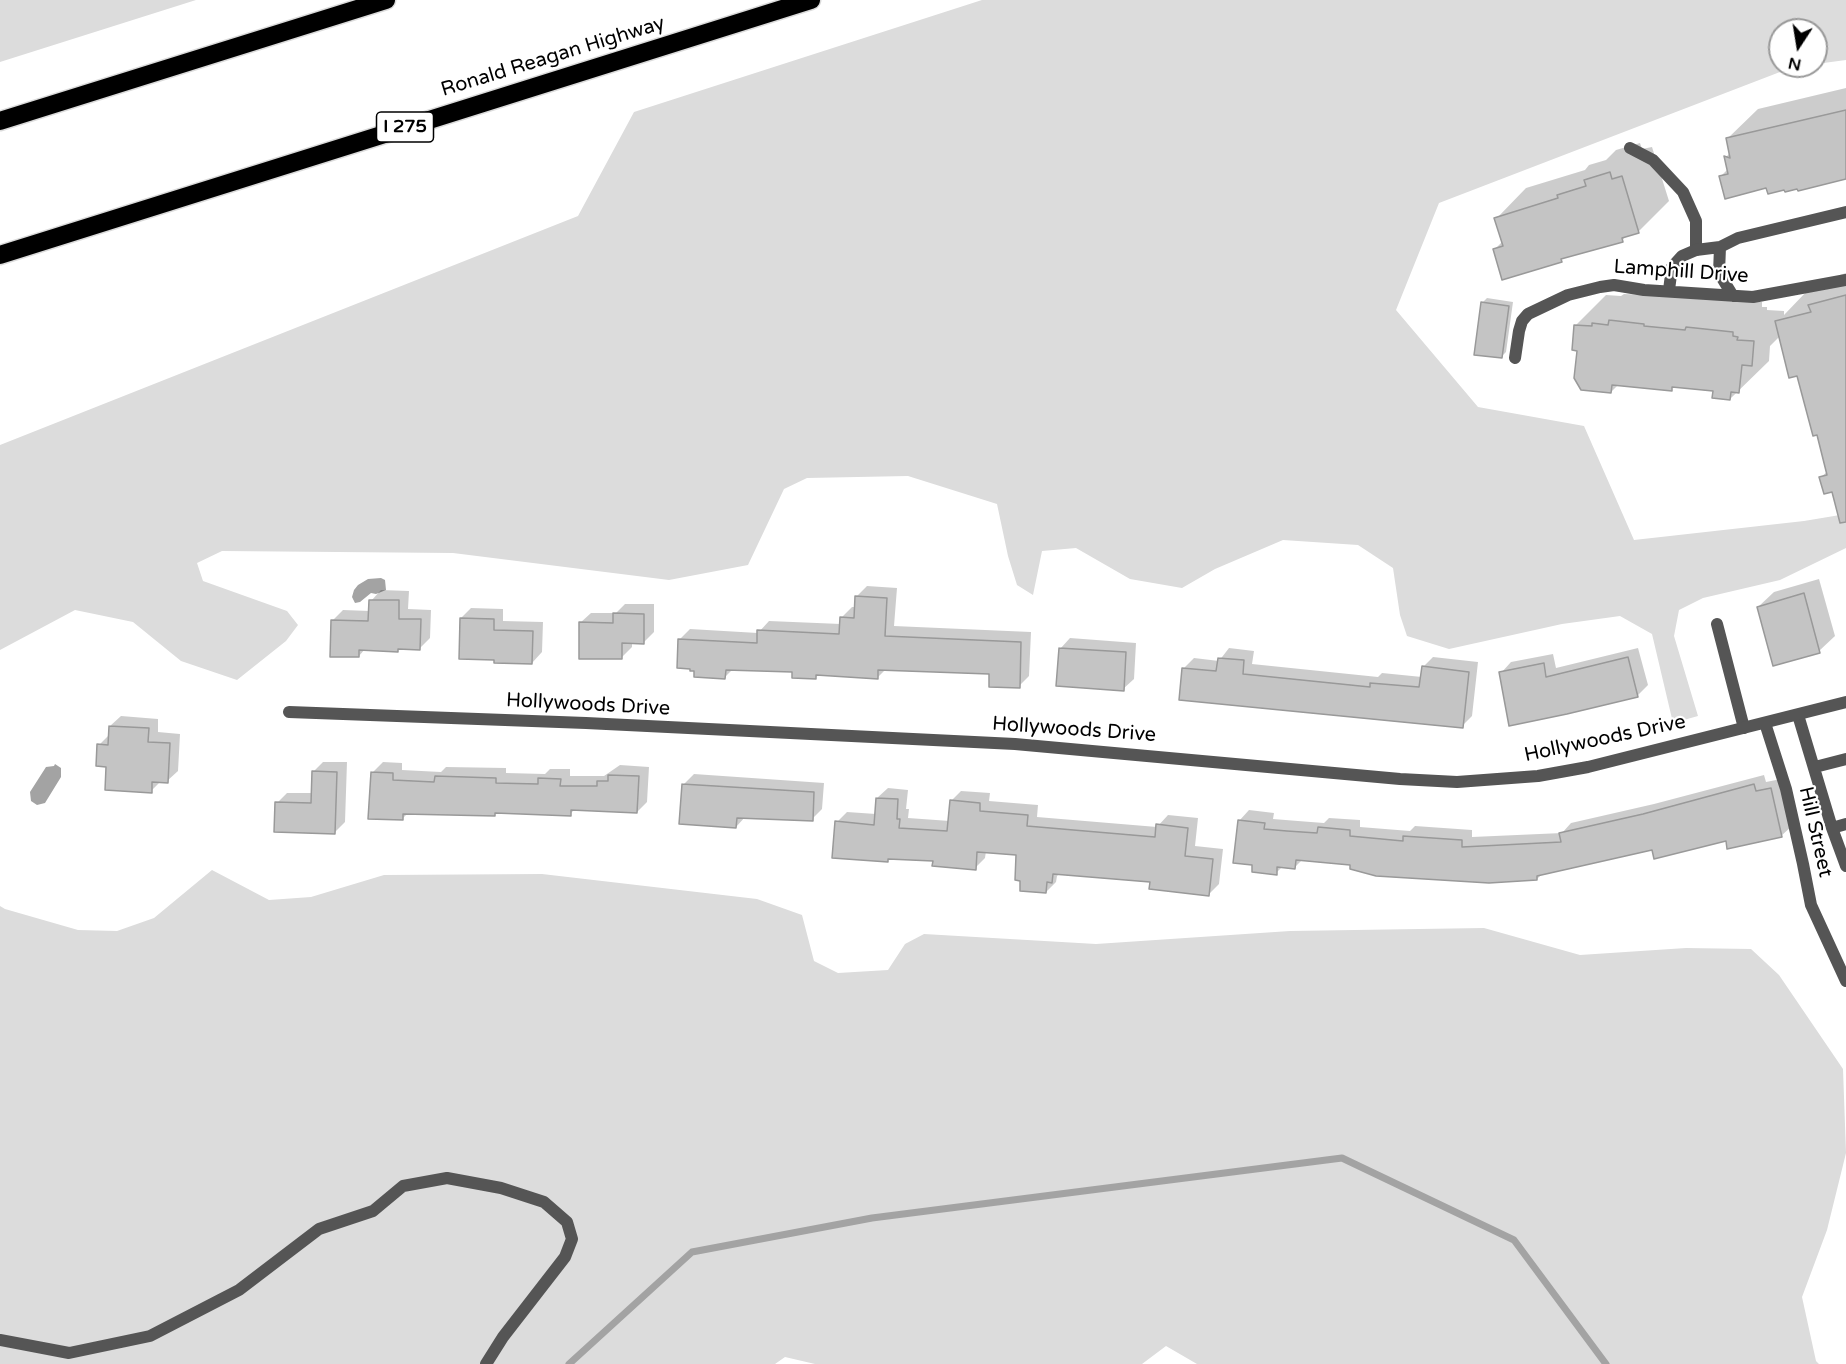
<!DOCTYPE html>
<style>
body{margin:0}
#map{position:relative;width:1846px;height:1364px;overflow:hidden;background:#fff;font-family:"Varela Round",sans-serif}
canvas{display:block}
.north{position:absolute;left:1768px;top:18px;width:60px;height:60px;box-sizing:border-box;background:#fff;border:2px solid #999;border-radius:50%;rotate:192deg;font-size:16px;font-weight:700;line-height:24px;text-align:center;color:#000}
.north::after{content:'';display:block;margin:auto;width:21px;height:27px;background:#000;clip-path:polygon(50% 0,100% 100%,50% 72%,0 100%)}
</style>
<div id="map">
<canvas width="1846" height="1364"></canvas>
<div class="north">N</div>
</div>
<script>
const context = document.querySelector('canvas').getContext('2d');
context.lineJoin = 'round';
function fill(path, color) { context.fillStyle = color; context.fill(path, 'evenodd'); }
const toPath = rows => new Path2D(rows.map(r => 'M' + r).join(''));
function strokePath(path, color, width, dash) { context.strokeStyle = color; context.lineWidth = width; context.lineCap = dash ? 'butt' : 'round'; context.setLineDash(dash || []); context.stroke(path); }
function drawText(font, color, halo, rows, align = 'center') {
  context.font = font + ' "Varela Round",sans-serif'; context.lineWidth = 4.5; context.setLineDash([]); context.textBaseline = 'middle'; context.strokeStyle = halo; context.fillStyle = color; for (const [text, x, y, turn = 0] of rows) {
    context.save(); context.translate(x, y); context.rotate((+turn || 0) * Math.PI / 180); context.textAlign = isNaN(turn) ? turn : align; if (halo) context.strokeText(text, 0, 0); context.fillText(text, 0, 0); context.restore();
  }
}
fill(toPath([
 [0,0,196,0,0,62],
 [982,0,1846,0,1846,60,1816,64,1816,30,1780,30,1780,66,1800,66,1793,67,1439,203,1396,310,1478,407,1584,426,1634,540,1804,521,1846,514,1846,548,1780,580,1703,598,1679,610,1674,636,1698,716,1673,723,1652,634,1620,616,1562,624,1449,649,1407,636,1400,615,1393,568,1358,545,1283,540,1215,569,1182,588,1130,579,1076,548,1042,551,1033,595,1017,585,1008,556,997,504,908,476,807,478,784,489,748,565,669,580,453,553,222,551,197,563,203,581,287,611,298,625,286,641,237,680,181,661,133,622,75,610,0,650,0,445,578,216,634,112],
 [212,870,269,900,311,897,384,875,542,874,757,899,802,915,814,961,838,973,888,970,905,944,924,934,1096,944,1290,931,1484,928,1580,955,1686,948,1751,949,1779,975,1843,1069,1846,1153,1827,1230,1802,1297,1816,1361,1819,1364,1197,1364,1166,1346,1142,1364,815,1364,785,1357,775,1364,0,1364,0,906,5,909,78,930,117,931,154,918]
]), '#dcdcdc');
fill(toPath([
 [381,578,385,580,386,590,376,594,371,593,360,602,355,603,352,597,354,590,358,585,368,579],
 [55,764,61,768,61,777,45,803,37,805,31,801,30,792,46,767,54,766]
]), '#a3a3a3');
fill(toPath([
 [1846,88,1846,172,1799,187,1785,188,1767,187,1721,176,1729,168,1726,157,1731,152,1727,139,1758,109],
 [1640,143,1642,149,1652,147,1669,201,1639,231,1628,235,1622,240,1565,256,1561,260,1494,250,1503,241,1496,219,1526,188,1585,170,1589,165,1606,160,1616,150],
 [1846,273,1846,494,1833,490,1821,477,1828,471,1818,433,1798,374,1780,336,1770,346,1769,361,1730,399,1714,389,1675,386,1671,389,1618,385,1611,392,1579,350,1576,325,1606,295,1621,296,1624,294,1717,298,1762,302,1762,307,1767,307,1767,310,1784,311,1784,315,1807,291,1829,286,1840,275],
 [1487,298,1513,302,1506,352,1501,357,1482,303],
 [1819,579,1835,636,1819,651,1758,607,1774,592],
 [867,586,897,588,894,626,1031,632,1029,676,1019,686,991,672,886,669,877,678,819,674,815,678,793,671,733,669,725,677,696,670,680,639,690,629,758,633,769,621,841,624,842,617,852,607,856,607,857,596],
 [381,590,409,591,408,609,431,610,430,638,420,648,400,648,398,650,365,649,359,656,333,620,343,610,370,611,371,601],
 [625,604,654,604,654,632,644,642,632,642,632,647,622,657,580,623,591,613,616,613],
 [471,608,503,609,503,621,543,622,542,652,532,663,495,658,461,618],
 [1070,638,1136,643,1134,679,1123,689,1060,649],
 [1229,648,1254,651,1252,664,1378,677,1382,673,1422,677,1423,667,1433,657,1478,662,1472,716,1462,726,1183,669,1194,658,1219,661],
 [1638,648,1648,685,1638,695,1566,713,1501,673,1511,662,1553,654,1556,668],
 [121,716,158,719,158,732,180,734,178,771,167,781,161,781,151,791,108,766,99,745,109,735,110,726],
 [323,762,347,762,345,822,335,832,277,803,287,793,312,793,313,772],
 [383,762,402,763,402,770,441,772,446,767,506,768,506,773,545,774,550,769,570,769,570,776,604,776,620,765,649,767,647,802,637,812,576,808,570,814,497,812,495,814,408,813,402,819,373,772],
 [694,774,824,783,822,809,812,819,746,816,736,827,683,785],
 [1764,775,1766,782,1781,779,1792,826,1781,836,1727,840,1653,849,1542,874,1537,879,1303,859,1294,868,1283,866,1276,873,1254,863,1239,821,1249,810,1274,813,1273,819,1298,821,1324,823,1329,818,1360,820,1360,827,1410,831,1415,826,1472,830,1472,837,1562,833,1571,823,1654,804],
 [888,788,908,790,906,809,909,809,908,818,950,821,951,801,961,791,990,793,989,801,1038,805,1037,817,1157,827,1168,815,1198,818,1195,846,1223,849,1219,884,1209,894,1152,880,1060,873,1057,876,1056,882,1046,892,1018,854,986,851,985,858,975,868,934,860,891,857,887,861,837,822,847,812,876,814,877,798]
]), '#0003');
strokePath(toPath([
 [569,1364,692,1252,872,1218,1342,1158,1514,1240,1606,1364]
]), '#a3a3a3', 7);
const building = toPath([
 [1846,110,1846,179,1798,191,1797,189,1785,192,1784,190,1768,194,1766,188,1725,199,1719,176,1728,174,1724,156,1730,158,1726,138,1846,110],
 [1610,172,1612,179,1622,176,1639,233,1622,238,1623,242,1561,259,1562,262,1502,280,1493,249,1503,246,1494,218,1558,198,1557,195,1586,186,1584,180,1610,172],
 [1846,295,1846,522,1840,523,1832,492,1824,494,1819,477,1827,475,1817,435,1813,436,1797,376,1789,378,1775,321,1811,312,1808,305,1846,295],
 [1481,302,1509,306,1502,358,1474,355,1481,302],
 [1609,320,1644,324,1644,326,1685,330,1686,327,1733,332,1733,336,1738,337,1737,340,1754,341,1752,366,1742,365,1739,393,1731,392,1730,400,1712,398,1713,391,1672,387,1672,391,1612,385,1611,393,1581,390,1574,378,1577,351,1572,350,1574,325,1592,326,1592,323,1608,325,1609,320],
 [1804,593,1820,653,1773,666,1757,607,1804,593],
 [855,596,887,598,885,636,1021,642,1020,688,989,687,989,674,878,670,878,679,816,675,816,679,792,678,792,672,726,670,725,679,694,677,694,671,690,671,690,669,677,668,678,639,757,643,757,630,839,634,840,617,854,618,855,596],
 [369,600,399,600,399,619,421,619,420,650,398,649,398,652,359,650,359,657,330,657,331,620,368,621,369,600],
 [613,613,644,614,644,644,622,643,622,659,579,659,579,622,613,623,613,613],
 [460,618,494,619,494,630,533,631,532,664,494,663,494,660,459,659,460,618],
 [1059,648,1126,652,1124,691,1056,686,1059,648],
 [1628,657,1638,697,1567,714,1509,726,1499,672,1544,663,1546,677,1628,657],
 [1218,658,1244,660,1243,674,1370,687,1370,683,1419,687,1422,666,1469,672,1463,728,1179,700,1182,668,1216,671,1218,658],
 [109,726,149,728,148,742,170,743,168,783,152,782,152,793,105,790,106,767,96,766,97,744,108,745,109,726],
 [312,771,337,772,335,834,274,832,275,802,311,803,312,771],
 [371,772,393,773,393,780,434,782,435,776,496,778,496,783,538,784,538,778,561,779,560,786,597,786,597,781,608,781,608,775,639,776,637,813,571,810,571,816,495,813,495,816,403,814,403,820,368,819,371,772],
 [682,784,814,792,813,821,737,818,736,828,679,824,682,784],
 [1754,784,1756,791,1771,788,1782,837,1727,849,1726,841,1654,859,1652,850,1537,876,1537,880,1489,883,1376,876,1350,869,1350,865,1296,860,1295,869,1277,867,1277,875,1252,872,1252,865,1233,863,1238,820,1265,823,1264,829,1287,831,1317,833,1318,827,1350,830,1350,836,1403,841,1403,836,1462,840,1462,847,1561,842,1559,833,1643,814,1754,784],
 [876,798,898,799,897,819,900,819,899,828,947,831,950,800,980,803,980,811,1028,815,1027,826,1155,837,1156,824,1188,828,1185,856,1213,859,1209,896,1149,889,1150,882,1053,874,1052,883,1047,882,1046,893,1020,891,1020,881,1015,880,1016,855,977,852,976,870,932,866,933,861,888,859,888,862,832,858,835,821,874,825,876,798]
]);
fill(building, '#c4c4c4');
strokePath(building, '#999', 1.5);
const motorway = toPath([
 [0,121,386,0],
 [0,255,811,0]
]);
strokePath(motorway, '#dbdbdb', 21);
strokePath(toPath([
 [1630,148,1653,160,1683,192,1696,221,1696,250],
 [1717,624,1744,728],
 [1798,715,1832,828,1846,866],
 [1815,767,1846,759],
 [1832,828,1846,824],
 [0,1340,69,1353,150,1336,239,1290,319,1229,373,1211,403,1186,447,1178,501,1188,544,1202,567,1222,572,1239,565,1257,503,1337,486,1364]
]), '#555', 12);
strokePath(toPath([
 [1720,247,1719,273,1733,296],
 [1669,290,1672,267,1682,256,1696,250,1720,247,1738,238,1846,212],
 [1515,358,1519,331,1522,321,1528,314,1568,295,1600,287,1614,285,1644,290,1753,297,1846,280],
 [289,712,586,723,1015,744,1400,779,1457,782,1538,776,1588,767,1846,702],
 [1765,723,1786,789,1803,864,1811,905,1846,981]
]), '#555', 12);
strokePath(motorway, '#000', 18);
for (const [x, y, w] of [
 [405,127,57]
]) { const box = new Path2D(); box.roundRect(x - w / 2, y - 15, w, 30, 4.5); context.fillStyle = '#fff'; context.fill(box); strokePath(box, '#000', 1.5); }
drawText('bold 18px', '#000', null, [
 ["I 275",405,127]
]);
drawText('20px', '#000', '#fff', [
 ["Ronald Reagan Highway",553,57,-17],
 ["Lamphill Drive",1681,272,4],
 ["Hollywoods Drive",588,705,3],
 ["Hollywoods Drive",1074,730,4],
 ["Hollywoods Drive",1605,739,-12],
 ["Hill Street",1815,832,77]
]);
</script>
